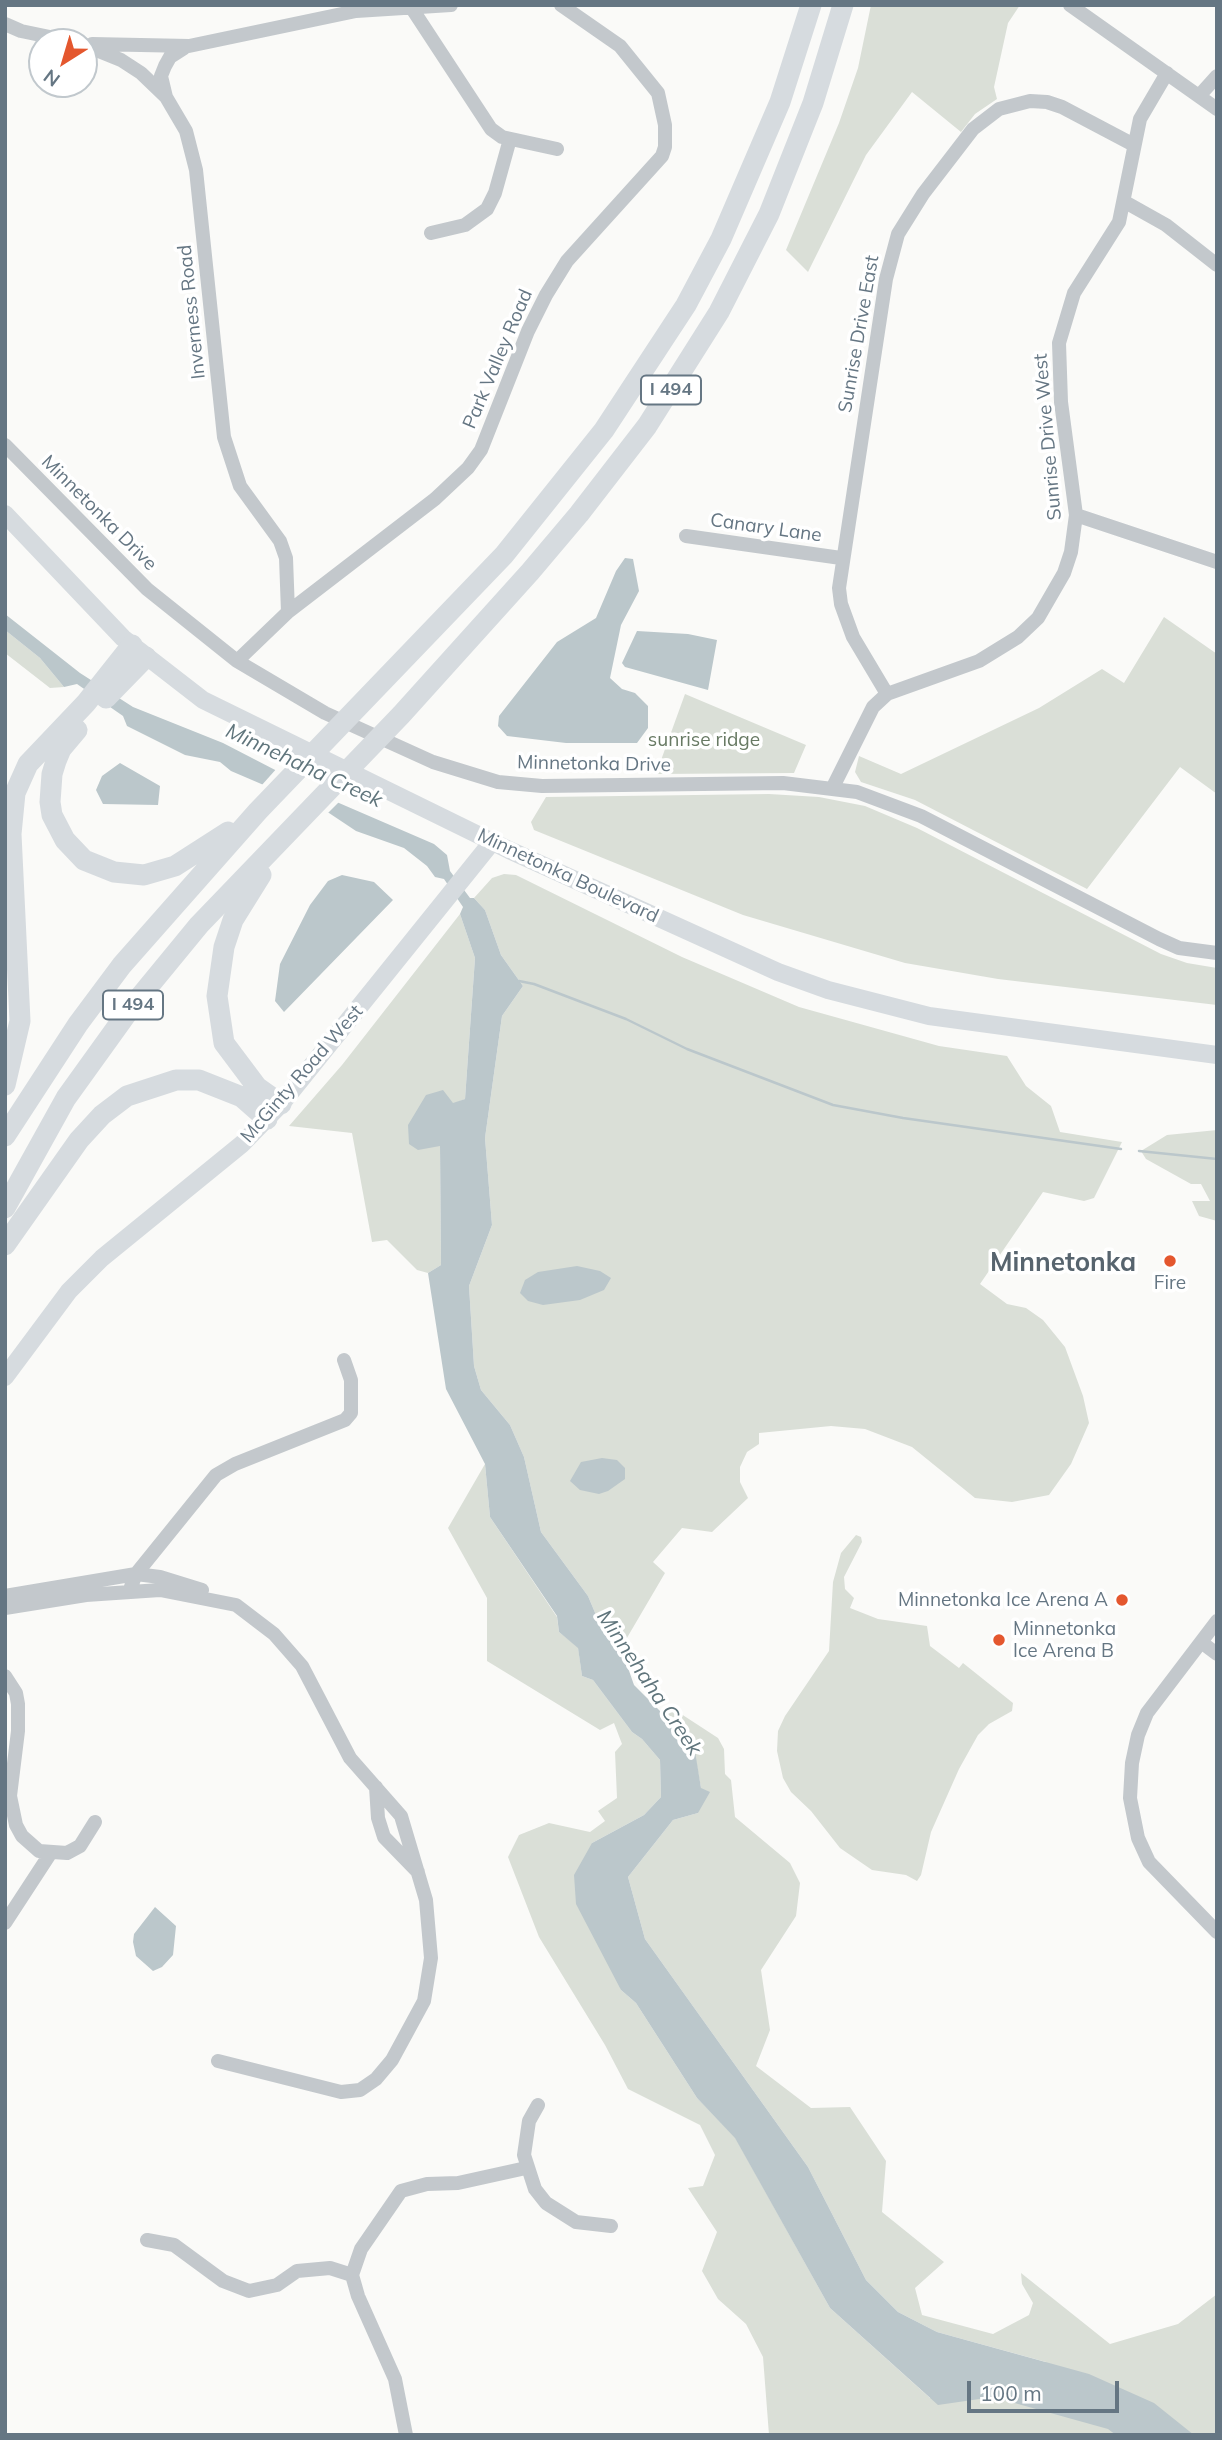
<!DOCTYPE html>
<style>
body{margin:0}
#map{position:relative;width:1222px;height:2440px;overflow:hidden;background:#fafaf8;font-family:Mulish,sans-serif}
canvas{display:block}
.frame{position:absolute;inset:0;border:7px solid #657683;pointer-events:none}
.north{position:absolute;left:28px;top:28px;width:70px;height:70px;box-sizing:border-box;background:#fff;border:2px solid #c1c8cd;border-radius:50%;rotate:217deg;font-size:19px;font-weight:700;line-height:28px;text-align:center;color:#657683}
.north::after{content:'';display:block;margin:auto;width:24px;height:32px;background:#e4572e;clip-path:polygon(50% 0,100% 100%,50% 72%,0 100%)}
.scale{position:absolute;left:967px;top:2381px;width:152px;height:32px;box-sizing:border-box;border:4px solid #657683;border-top:0;padding-left:9px;font-size:21px;line-height:24px;white-space:nowrap;color:#657683;-webkit-text-stroke:5px #fff;paint-order:stroke}
</style>
<div id="map">
<canvas width="1222" height="2440"></canvas>
<div class="frame"></div>
<div class="north">N</div>
<div class="scale">100 m</div>
</div>
<script>
const context = document.querySelector('canvas').getContext('2d');
context.lineJoin = 'round';
function fill(path, color) { context.fillStyle = color; context.fill(path, 'evenodd'); }
const toPath = rows => new Path2D(rows.map(r => 'M' + r).join(''));
function strokePath(path, color, width, dash) { context.strokeStyle = color; context.lineWidth = width; context.lineCap = dash ? 'butt' : 'round'; context.setLineDash(dash || []); context.stroke(path); }
function drawText(font, color, halo, rows, align = 'center') {
  context.font = font + ' Mulish,sans-serif'; context.lineWidth = 7; context.setLineDash([]); context.textBaseline = 'middle'; context.strokeStyle = halo; context.fillStyle = color; for (const [text, x, y, turn = 0] of rows) {
    context.save(); context.translate(x, y); context.rotate((+turn || 0) * Math.PI / 180); context.textAlign = isNaN(turn) ? turn : align; if (halo) context.strokeText(text, 0, 0); context.fillText(text, 0, 0); context.restore();
  }
}
fill(toPath([
 [871,5,1020,5,1008,23,994,87,997,99,975,114,961,132,912,92,866,155,808,272,786,250,839,123,858,68],
 [1164,617,1217,654,1217,794,1180,767,1087,889,915,800,861,782,855,772,859,756,901,774,1039,708,1102,669,1124,683],
 [5,630,40,658,64,687,50,688,5,653],
 [685,694,806,745,794,773,656,774],
 [769,794,819,797,865,806,917,828,1161,954,1187,963,1217,968,1217,1005,998,979,905,963,743,915,534,830,531,822,546,797],
 [504,874,516,875,682,957,799,1007,939,1046,1007,1056,1026,1086,1051,1106,1060,1132,1122,1142,1094,1198,1084,1201,1043,1192,980,1284,1007,1304,1026,1308,1043,1320,1065,1347,1083,1396,1089,1423,1071,1464,1049,1495,1012,1502,975,1498,912,1447,865,1429,831,1426,759,1433,759,1444,747,1452,740,1467,740,1482,748,1498,712,1532,682,1528,653,1562,665,1573,621,1648,604,1634,588,1596,541,1532,524,1457,510,1425,481,1390,474,1366,469,1286,492,1225,485,1138,502,1016,523,986,501,955,485,910,474,898,492,878],
 [460,914,475,958,465,1099,453,1104,440,1146,441,1265,428,1273,417,1270,387,1240,372,1242,352,1133,289,1126,342,1065],
 [1217,1130,1217,1221,1199,1216,1192,1201,1210,1201,1201,1184,1191,1184,1146,1159,1141,1151,1167,1135],
 [485,1464,490,1517,557,1617,559,1632,578,1647,582,1676,593,1680,632,1732,642,1739,660,1760,661,1797,644,1815,592,1843,621,1990,636,2003,697,2098,735,2137,830,2308,930,2398,1046,2362,937,2332,898,2312,866,2280,808,2167,645,1939,628,1877,673,1820,698,1813,701,1788,693,1745,660,1711,672,1708,718,1738,724,1749,725,1774,731,1780,735,1817,790,1863,800,1883,796,1916,761,1970,770,2030,756,2066,811,2108,850,2107,886,2161,882,2212,944,2262,915,2288,922,2315,993,2334,1029,2315,1033,2303,1022,2284,1021,2273,1110,2344,1178,2324,1217,2294,1217,2435,769,2435,763,2357,746,2324,718,2299,702,2271,717,2232,688,2188,703,2186,715,2155,700,2125,628,2089,605,2045,539,1937,508,1857,519,1835,549,1823,590,1832,605,1821,598,1811,617,1798,615,1752,622,1744,614,1723,600,1730,487,1661,487,1598,448,1528],
 [856,1535,861,1537,862,1542,844,1577,845,1589,854,1598,850,1608,878,1619,927,1626,930,1646,959,1668,963,1663,1013,1703,1012,1711,989,1724,978,1735,959,1769,931,1832,921,1875,917,1881,906,1875,872,1870,840,1848,811,1811,791,1792,783,1778,777,1751,778,1731,785,1716,829,1651,833,1582,841,1553]
]), '#dadfd7');
fill(toPath([
 [625,558,633,559,639,591,621,625,610,678,622,689,635,693,648,706,648,728,637,743,566,743,507,736,498,726,499,716,557,642,596,618,616,571],
 [5,614,80,673,133,707,223,743,339,803,434,844,447,855,450,871,470,898,474,898,485,910,501,955,523,986,502,1016,485,1138,492,1225,469,1286,474,1366,481,1390,510,1425,524,1457,541,1532,588,1596,604,1634,621,1648,634,1685,694,1745,701,1788,710,1792,698,1813,673,1820,628,1877,645,1939,808,2167,866,2280,898,2312,937,2332,1089,2374,1154,2403,1194,2435,1116,2435,1108,2429,993,2397,938,2405,830,2308,735,2138,697,2098,636,2003,621,1990,576,1904,574,1875,592,1843,644,1815,661,1797,660,1760,642,1739,632,1732,593,1680,582,1676,578,1648,559,1632,557,1616,490,1517,485,1464,446,1389,428,1273,441,1265,440,1146,418,1150,409,1144,408,1125,426,1095,443,1090,453,1103,465,1099,475,958,460,914,463,907,444,879,435,877,427,866,404,848,356,831,329,813,231,771,220,762,185,755,127,726,123,716,77,684,64,687,40,658,5,630],
 [637,631,688,634,717,640,708,690,625,667,622,663],
 [120,763,160,786,158,805,103,804,96,790,102,776],
 [342,875,374,882,393,900,284,1012,275,1001,280,964,310,905,328,881],
 [577,1266,600,1271,611,1278,604,1290,580,1300,543,1305,528,1301,520,1293,525,1280,538,1272],
 [602,1458,617,1460,625,1468,625,1479,608,1491,599,1494,580,1490,570,1481,581,1462],
 [155,1907,176,1926,173,1955,162,1967,153,1971,136,1956,133,1942,134,1934]
]), '#bbc7cb');
fill(toPath([
 [278,767,341,800,326,815,261,786]
]), '#fafaf8');
strokePath(toPath([
 [519,981,534,984,626,1019,687,1049,833,1105,903,1118,1121,1149],
 [1139,1151,1217,1159]
]), '#bbc7cb', 2.5);
strokePath(toPath([
 [1070,5,1217,109],
 [411,7,491,129,502,137,557,149],
 [5,24,21,31,74,42],
 [92,44,189,46,356,11,451,5],
 [84,45,121,60,141,73,166,97,186,131,196,170,224,437,240,486,280,541,286,558,288,612],
 [1199,96,1217,76],
 [166,97,161,76,165,66,170,57,184,48],
 [1125,202,1166,225,1217,265],
 [431,233,465,225,487,209,495,193,510,139],
 [5,445,147,589,237,661,325,713,433,762,498,782,542,786,783,783,857,792,921,816,1159,939,1179,948,1217,953],
 [1076,515,1217,562],
 [686,536,841,558],
 [237,661,288,612,435,499,468,468,481,450,528,331,546,295,567,261,662,156,665,147,665,125,658,93,620,46,561,5],
 [887,694,853,637,841,604,839,588,886,279,898,234,923,194,973,129,999,109,1030,101,1047,102,1062,107,1134,145],
 [833,787,873,707,887,694,979,661,1018,637,1038,618,1064,573,1071,552,1076,515,1061,402,1059,343,1074,293,1119,222,1140,119,1167,73],
 [129,1592,136,1574,216,1475,235,1464,345,1420,351,1413,351,1380,344,1360],
 [5,1596,136,1574,160,1577,202,1590],
 [5,1608,86,1595,160,1590,236,1605,274,1634,302,1666,350,1758,401,1816,426,1900,431,1958,424,2001,392,2060,376,2079,360,2090,341,2092,218,2061],
 [1217,1621,1147,1713,1138,1735,1132,1763,1130,1798,1138,1838,1149,1862,1217,1932],
 [1201,1642,1217,1654],
 [5,1676,16,1693,18,1704,18,1731,10,1796,16,1825,22,1836,39,1851,67,1853,80,1846,95,1822],
 [376,1787,378,1818,384,1837,418,1872],
 [5,1923,50,1854],
 [538,2105,529,2121,524,2155,535,2189,546,2203,576,2222,611,2226],
 [147,2240,174,2245,223,2281,249,2291,277,2285,297,2271,330,2268,352,2275],
 [406,2435,395,2379,358,2296,352,2275,361,2249,401,2191,427,2184,458,2183,526,2168]
]), '#c3c8cc', 14);
strokePath(toPath([
 [5,514,123,638,203,700,509,850,778,972,828,990,929,1016,1217,1055],
 [5,1377,69,1291,102,1258,242,1144,281,1104,492,842]
]), '#d6dbdf', 18);
strokePath(toPath([
 [106,698,146,657],
 [77,730,61,749,56,761,52,774,50,802,52,815,65,840,84,860,114,872,144,875,175,866,228,832],
 [261,875,233,920,224,947,217,996,224,1043,257,1087,281,1104],
 [5,1085,20,1021,11,834,15,793,28,764,86,703,132,645],
 [5,1136,78,1024,122,965,258,811,504,555,604,430,686,305,721,239,780,102,811,5],
 [5,1208,66,1098,130,1009,199,925,401,715,530,572,579,514,647,426,719,312,769,214,813,103,843,5],
 [5,1245,79,1140,102,1115,127,1096,176,1080,199,1080,242,1097,267,1119]
]), '#d6dbdf', 21);
for (const [x, y, r, color] of [
 [1170,1261,7,"#e4572e"],
 [1122,1600,7,"#e4572e"],
 [999,1640,7,"#e4572e"]
]) { const dot = new Path2D(); dot.arc(x, y, r, 0, 2 * Math.PI); context.fillStyle = color; context.fill(dot); strokePath(dot, '#fff', 2.5); }
for (const [x, y, w] of [
 [671,390,60],
 [133,1005,60]
]) { const box = new Path2D(); box.roundRect(x - w / 2, y - 14.5, w, 29, 5); context.fillStyle = '#fff'; context.fill(box); strokePath(box, '#657683', 2); }
drawText('bold 18px', '#657683', null, [
 ["I 494",671,390],
 ["I 494",133,1005]
]);
drawText('19px', '#657683', '#fff', [
 ["Inverness Road",192,312,-96],
 ["Sunrise Drive East",859,334,-80],
 ["Park Valley Road",498,359,-67],
 ["Sunrise Drive West",1048,437,-95],
 ["Minnetonka Drive",99,513,45],
 ["Canary Lane",766,528,8],
 ["Minnetonka Drive",594,764,1],
 ["Minnetonka Boulevard",568,876,25],
 ["McGinty Road West",302,1074,-49]
]);
drawText('19px', '#687a64', '#fff', [
 ["sunrise ridge",704,740]
]);
drawText('19px', '#657683', '#fff', [
 ["Fire",1170,1283],
 ["Minnetonka Ice Arena A",1108,1600,"right"],
 ["Minnetonka",1013,1629,"left"],
 ["Ice Arena B",1013,1651,"left"]
]);
drawText('italic 21px', '#60757c', '#fff', [
 ["Minnehaha Creek",304,766,25],
 ["Minnehaha Creek",649,1683,56]
]);
drawText('bold 26px', '#57646e', '#fff', [
 ["Minnetonka",1063,1263]
]);
</script>
